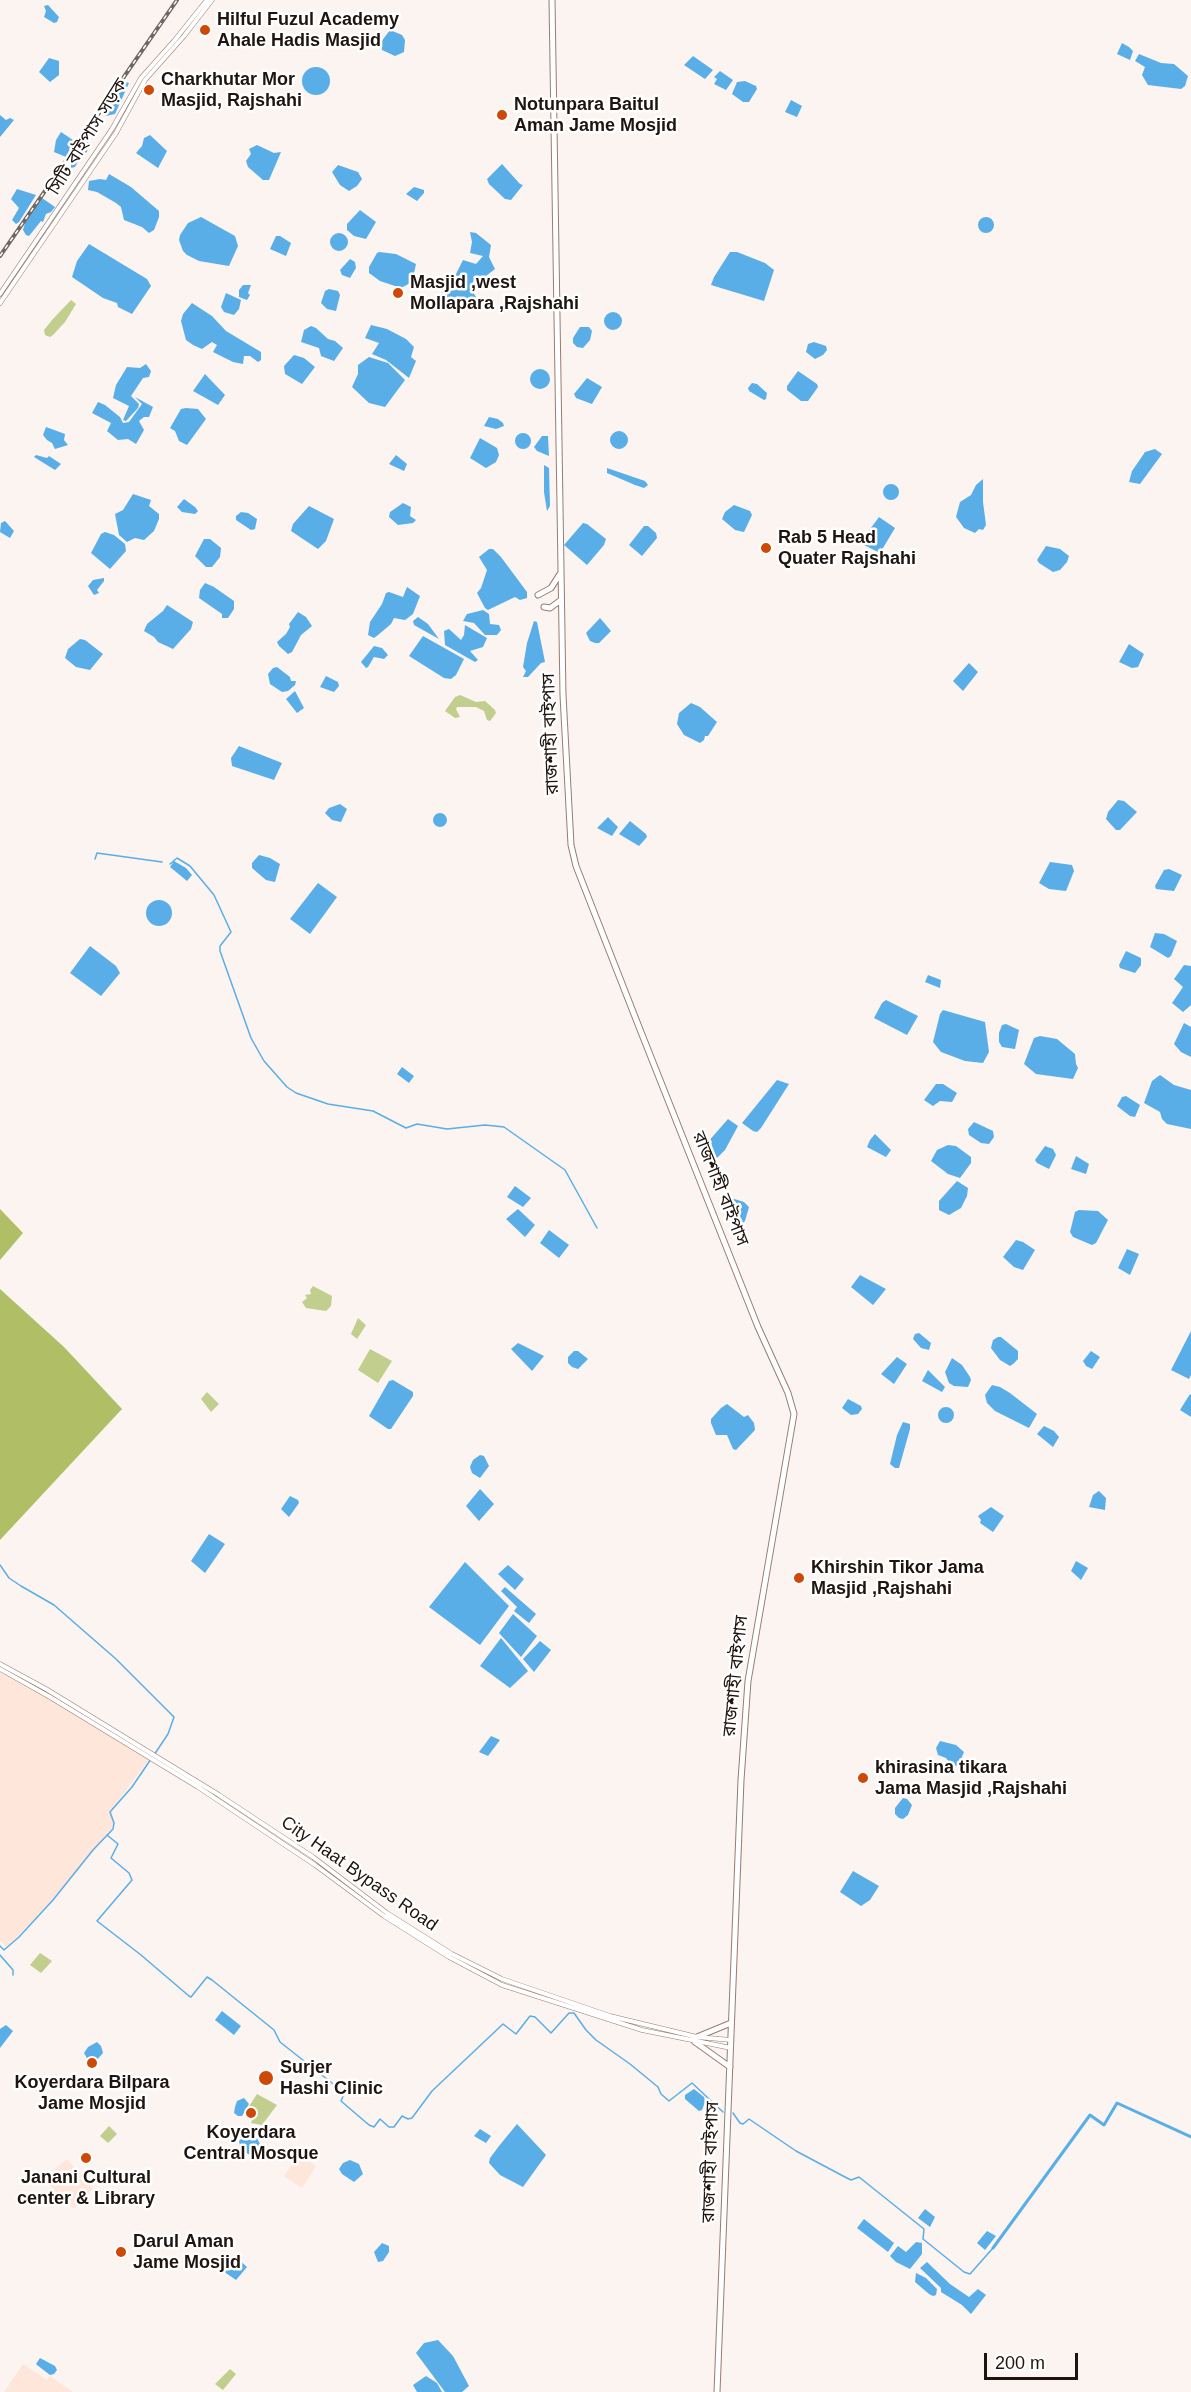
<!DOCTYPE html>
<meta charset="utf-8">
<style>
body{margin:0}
#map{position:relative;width:1191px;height:2392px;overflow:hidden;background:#fbf4f1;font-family:Arial,sans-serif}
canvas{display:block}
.scale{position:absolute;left:984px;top:2353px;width:94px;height:27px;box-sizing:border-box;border:3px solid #1f140f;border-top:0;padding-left:8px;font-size:18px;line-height:21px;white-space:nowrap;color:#1f140f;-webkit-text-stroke:4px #fff;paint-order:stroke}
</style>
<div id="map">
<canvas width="1191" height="2392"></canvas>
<div class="scale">200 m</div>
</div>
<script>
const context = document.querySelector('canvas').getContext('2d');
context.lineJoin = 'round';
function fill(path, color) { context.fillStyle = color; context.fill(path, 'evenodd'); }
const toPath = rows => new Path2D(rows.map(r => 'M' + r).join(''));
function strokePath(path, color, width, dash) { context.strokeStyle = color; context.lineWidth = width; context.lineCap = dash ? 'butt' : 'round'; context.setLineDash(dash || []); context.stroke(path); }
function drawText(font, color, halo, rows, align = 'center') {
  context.font = font + ' Arial,"Noto Sans Bengali",sans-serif'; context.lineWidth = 5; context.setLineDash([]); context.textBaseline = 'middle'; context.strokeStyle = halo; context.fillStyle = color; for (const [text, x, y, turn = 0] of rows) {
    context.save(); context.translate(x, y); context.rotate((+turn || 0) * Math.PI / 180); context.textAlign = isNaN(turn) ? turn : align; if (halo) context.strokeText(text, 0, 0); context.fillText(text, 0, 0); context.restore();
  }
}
fill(toPath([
 [0,1670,49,1696,150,1758,111,1811,115,1824,55,1898,7,1947,0,1940],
 [299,2155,316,2166,302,2188,284,2176],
 [67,2159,93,2188,74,2209,43,2179],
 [23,2364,47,2380,50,2376,73,2392,4,2392]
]), '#fee6db');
fill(toPath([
 [71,300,76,304,65,322,53,335,50,337,45,335,44,330,52,320],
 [460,695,476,702,485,701,495,710,496,713,490,721,487,720,484,711,476,707,457,707,456,709,460,717,455,718,445,711,455,697],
 [313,1286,332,1296,331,1306,326,1311,306,1308,302,1302,307,1298,305,1295,311,1294,310,1290],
 [358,1318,366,1325,357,1339,351,1334],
 [370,1349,392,1361,378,1383,358,1370],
 [207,1392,219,1404,211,1412,201,1399],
 [40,1953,52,1961,41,1973,30,1965],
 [257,2094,277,2105,262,2125,251,2123,256,2112,248,2108],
 [109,2126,117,2134,108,2143,100,2136],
 [230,2369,236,2374,223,2390,215,2384]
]), '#c2ce8d');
fill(toPath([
 [0,1209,23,1233,0,1260],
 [0,1289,64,1347,122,1409,0,1540]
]), '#b0bf65');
fill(toPath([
 [48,5,59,17,57,22,54,23,44,17,46,11,44,6],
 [390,30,402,35,405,40,404,52,395,56,382,50,381,42],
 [1122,43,1129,47,1133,51,1130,60,1117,54],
 [1139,54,1161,63,1174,64,1188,76,1185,86,1181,89,1148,85,1142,75,1145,67,1135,61],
 [693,56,713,70,705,79,684,65],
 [49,58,59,61,59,75,50,82,39,72],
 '302 81a14 14 0 1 1 28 0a14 14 0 1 1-28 0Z',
 [720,71,733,80,726,90,714,84,717,79,714,77],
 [745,81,756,86,757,89,749,102,743,102,732,94,737,82],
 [125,82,129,83,115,114,106,116,103,112,105,108],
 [791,100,802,106,797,117,785,112],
 [0,115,6,120,10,118,14,120,0,137],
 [61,132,76,142,66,157,54,152,56,140],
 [150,135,167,151,158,168,136,153,142,146,144,138],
 [84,137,89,141,87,152,82,154,75,167,71,168,71,161,81,148],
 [257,145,274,153,281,152,269,180,263,180,248,167,246,161,251,154,249,149],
 [502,164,520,184,523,185,511,200,505,199,489,184,487,179],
 [338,165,358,172,362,179,357,186,349,191,340,185,332,172],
 [109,174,131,187,159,211,159,217,154,230,149,233,142,227,124,220,121,207,116,203,97,192,88,190,89,181,100,179,106,180],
 [414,187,424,190,424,193,417,201,406,194],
 [17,189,36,195,19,222,16,224,12,220,19,208,11,199],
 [42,198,55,207,51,212,46,214,43,222,41,221,29,236,26,235,23,230,25,223],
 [360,210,376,222,366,239,354,236,347,230,347,224],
 [201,217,235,236,238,246,229,266,199,261,187,255,183,251,179,240,180,235,188,223],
 '978 225a8 8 0 1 1 16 0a8 8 0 1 1-16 0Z',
 [470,232,476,233,491,245,489,257,495,269,486,276,474,279,471,288,477,299,471,309,465,308,464,310,456,308,448,299,442,298,442,292,447,281,453,280,463,260,476,264,483,256,470,253,472,242],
 '330 242a9 9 0 1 1 18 0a9 9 0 1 1-18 0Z',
 [276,236,280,236,291,243,286,256,270,249],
 [89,244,147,279,151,286,132,314,118,307,117,303,103,298,72,277,77,261],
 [379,252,396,254,416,264,412,282,401,288,380,281,369,273,369,267,377,253],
 [730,252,737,252,765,263,774,270,764,301,711,285,714,277],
 [350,259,355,262,356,268,350,278,342,275,340,270],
 [243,285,251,285,248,293,250,295,247,300,239,297,239,290],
 [329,289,338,291,340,295,336,311,327,309,321,303,325,291],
 [226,293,241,300,239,309,234,315,224,312,221,307],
 [192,303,212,316,226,331,261,352,261,360,258,362,250,356,244,356,243,364,233,362,213,352,217,345,212,342,202,349,193,345,186,340,181,321,183,314],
 '604 321a9 9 0 1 1 18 0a9 9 0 1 1-18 0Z',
 [371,325,387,329,406,339,414,347,411,357,416,361,409,378,386,360,372,354,379,343,365,338],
 [311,326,316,328,328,339,335,341,343,348,334,361,321,356,319,348,301,342,304,330],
 [580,327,589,327,592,331,590,340,583,348,577,347,573,343,573,338],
 [814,342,826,346,827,350,823,355,815,359,806,352,808,344],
 [294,355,304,358,315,367,302,384,285,374,284,366],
 [369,357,388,363,405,380,385,407,369,403,352,387,358,374,358,365],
 [146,364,151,371,149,377,143,378,131,396,139,404,138,408,126,421,123,420,129,406,113,398,116,385,127,367,140,368],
 '530 379a10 10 0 1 1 20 0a10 10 0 1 1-20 0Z',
 [798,371,817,384,818,387,808,401,801,401,787,390,787,386],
 [205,374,225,395,218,405,193,391],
 [587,378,602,387,592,404,576,398,574,394],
 [752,383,757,384,767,393,766,399,764,400,749,391,748,388],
 [135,397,153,407,149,417,144,417,139,421,144,430,136,444,128,439,118,440,107,431,111,423,92,413,98,402,105,405,120,417,123,423,129,422,142,404],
 [186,408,198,409,206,419,187,445,179,441,175,431,170,428,181,409],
 [489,417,498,419,503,423,504,426,496,429,484,426],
 [46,427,65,434,64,440,68,445,55,449,52,443,47,440,43,435],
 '610 440a9 9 0 1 1 18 0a9 9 0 1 1-18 0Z',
 '515 441a8 8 0 1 1 16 0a8 8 0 1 1-16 0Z',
 [542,436,548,436,549,456,537,451,534,447],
 [480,438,497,448,499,455,496,462,486,468,470,458],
 [1155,449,1162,454,1140,484,1129,482,1132,471,1141,458,1145,452],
 [36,455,47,458,49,456,61,464,55,470,34,457],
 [396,455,407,464,404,471,389,464],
 [544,465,549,468,550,506,547,511,544,492],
 [607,468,645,481,648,485,644,488,635,485,607,473],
 [983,479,983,502,986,525,983,530,979,529,975,533,964,528,956,517,960,502,971,495,976,485],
 '883 492a8 8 0 1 1 16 0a8 8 0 1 1-16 0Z',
 [133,494,151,500,149,506,159,514,159,519,154,531,144,540,135,538,127,542,119,535,115,514,123,510],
 [184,499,195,507,198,511,195,514,182,512,177,507],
 [403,503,411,507,410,516,416,520,413,523,398,525,389,517,390,512],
 [734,505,750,511,752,515,744,532,735,530,722,519,725,512],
 [309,506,334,519,326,541,318,549,291,531,293,524],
 [241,512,248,513,257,519,255,529,251,530,236,520,236,516],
 [879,517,895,528,880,553,862,544,862,540],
 [5,521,14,531,10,538,0,532,1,523],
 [583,523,587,524,606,539,604,545,587,565,564,545],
 [644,526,648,526,656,533,657,538,642,556,629,545],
 [105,532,114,535,125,544,126,551,110,569,91,553,101,534],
 [204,539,210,539,221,548,220,557,212,567,206,567,195,556],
 [1046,546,1060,549,1069,556,1067,562,1060,570,1053,572,1039,563,1037,560],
 [489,549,493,549,501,557,527,592,527,598,520,600,515,597,488,610,485,608,477,593,481,588,487,570,479,557],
 [104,578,104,581,97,590,99,593,94,595,88,586,93,580],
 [205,583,214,587,234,601,234,609,228,618,222,618,222,614,199,598,200,590],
 [407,587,420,596,413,614,405,620,394,618,391,624,378,635,374,638,368,635,370,622,382,604,386,593,389,592,403,597],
 [167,605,193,622,191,629,173,649,158,642,154,637,144,631,147,624,163,611],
 [483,610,489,614,490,624,499,625,501,630,497,635,485,635,474,623,463,621,467,614],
 [298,612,306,617,312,626,301,635,292,652,288,654,279,646,277,642,286,634,290,627,289,624],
 [418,617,428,624,439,639,414,625,413,621],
 [600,618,611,631,599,643,595,643,590,641,586,633],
 [534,621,537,622,545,662,541,663,528,677,523,677,526,671,523,667,527,643],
 [465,625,487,638,483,647,470,651,478,660,475,662,445,645,444,631,449,629,461,640,464,635],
 [423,636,464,659,456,675,451,679,444,678,409,656],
 [80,639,85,640,103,654,90,670,76,667,65,658,68,649],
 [1129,644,1144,654,1138,667,1132,668,1119,662],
 [374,646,382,648,388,655,384,659,374,657,368,667,366,668,361,662],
 [969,663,978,672,963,691,953,681],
 [277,667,290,677,291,681,296,681,295,685,288,691,282,692,270,684,268,674,273,668],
 [326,676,338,682,339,686,334,692,320,687],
 [295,691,304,708,297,713,286,699],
 [691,703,700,707,717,722,708,736,705,736,704,740,700,743,684,735,677,724,679,713],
 [239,746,282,763,274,780,232,766,231,758],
 [1118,800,1124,801,1137,812,1120,830,1116,830,1106,819,1108,812],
 [340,804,347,809,341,822,332,820,325,813,329,808],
 '433 820a7 7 0 1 1 14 0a7 7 0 1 1-14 0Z',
 [608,817,618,827,612,836,597,828],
 [630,821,646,834,647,837,639,846,619,834],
 [259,855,270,858,280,864,275,882,266,880,252,868,252,863],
 [174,861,186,868,192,875,187,881,170,867],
 [1050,862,1072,865,1074,871,1066,891,1049,889,1039,883],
 [1169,869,1182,875,1174,891,1156,889,1155,886,1164,870],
 [318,883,337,897,310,934,290,919],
 '146 913a13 13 0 1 1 26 0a13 13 0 1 1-26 0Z',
 [1155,933,1164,934,1177,941,1171,956,1168,958,1150,947],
 [90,946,116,966,120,973,101,996,70,973],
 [1126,951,1141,958,1141,965,1135,973,1120,968,1119,965],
 [1184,965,1191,966,1191,1005,1183,1012,1172,1003,1183,987,1174,979],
 [928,975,941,980,940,988,925,982],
 [886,1000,918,1016,907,1035,874,1018,882,1003],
 [943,1010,985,1022,989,1052,983,1063,965,1061,941,1052,933,1042,940,1014],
 [1184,1023,1191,1027,1191,1057,1181,1052,1174,1044],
 [1006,1024,1019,1030,1015,1049,1002,1047,999,1042,999,1033,1002,1025],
 [1040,1036,1057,1039,1075,1054,1076,1064,1078,1068,1073,1079,1036,1074,1024,1064,1034,1038],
 [402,1067,414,1076,409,1083,397,1074],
 [1160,1075,1174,1085,1191,1090,1191,1129,1167,1124,1162,1119,1160,1112,1144,1103,1152,1081],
 [777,1080,789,1084,761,1128,757,1132,753,1131,742,1123],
 [936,1084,943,1084,957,1093,952,1102,940,1101,933,1106,924,1100],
 [1126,1096,1140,1105,1135,1117,1130,1116,1117,1106,1122,1097],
 [728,1119,738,1126,725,1150,709,1166,700,1151],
 [974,1122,993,1131,994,1137,989,1144,981,1143,969,1135,968,1129],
 [875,1134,891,1150,886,1157,867,1147,870,1140],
 [948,1145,956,1146,971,1157,971,1163,960,1178,948,1174,931,1161,937,1150],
 [1045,1146,1053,1149,1056,1155,1049,1169,1037,1163,1035,1160],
 [1076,1156,1089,1164,1086,1174,1071,1169],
 [957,1181,968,1188,967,1196,961,1208,949,1215,939,1210,939,1201],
 [515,1186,531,1198,523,1207,507,1197],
 [731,1198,744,1202,749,1207,745,1221,742,1224,733,1219,725,1209],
 [518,1209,535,1225,525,1237,506,1219],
 [1079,1210,1098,1211,1108,1220,1096,1243,1092,1245,1073,1237,1070,1232,1075,1212],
 [549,1230,569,1245,559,1258,540,1243],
 [1016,1240,1023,1242,1035,1250,1023,1270,1014,1267,1003,1257],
 [1127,1249,1139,1254,1130,1275,1118,1268],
 [860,1275,886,1289,873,1305,851,1287],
 [1191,1331,1191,1375,1189,1379,1171,1370],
 [919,1333,931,1343,929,1350,921,1348,913,1339,915,1334],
 [998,1337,1001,1337,1018,1351,1018,1359,1013,1364,1010,1366,1000,1360,991,1348,993,1340],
 [518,1343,544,1356,532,1371,511,1349],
 [574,1351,578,1351,588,1359,578,1369,572,1367,568,1363,568,1357],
 [1091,1351,1100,1357,1092,1369,1086,1366,1083,1361],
 [897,1357,907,1364,894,1384,881,1374],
 [952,1358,962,1365,970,1377,971,1380,968,1387,954,1386,949,1383,945,1372],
 [928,1370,945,1387,942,1392,922,1381],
 [393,1380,413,1392,413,1396,391,1429,388,1429,369,1416,389,1381],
 [992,1385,1000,1387,1010,1393,1037,1414,1029,1428,995,1411,987,1403,985,1395],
 [1190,1394,1191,1395,1191,1417,1180,1410],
 [848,1399,861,1406,862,1409,858,1414,851,1415,842,1408],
 [727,1404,744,1417,748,1415,754,1423,755,1430,736,1450,733,1449,727,1435,716,1435,711,1423,711,1419,721,1408],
 '938 1415a8 8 0 1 1 16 0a8 8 0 1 1-16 0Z',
 [903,1422,910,1424,910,1429,899,1468,895,1468,890,1464,897,1435],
 [1044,1426,1054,1431,1059,1437,1053,1447,1037,1434],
 [480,1455,484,1456,489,1466,480,1478,472,1473,470,1467,473,1460],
 [480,1489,494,1504,479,1521,466,1506],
 [1099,1491,1106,1498,1105,1510,1089,1507,1093,1495],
 [290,1496,298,1500,299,1503,289,1517,281,1509],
 [991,1507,1004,1516,993,1532,980,1523,981,1520,978,1516],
 [209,1534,225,1544,205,1573,191,1561],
 [1076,1561,1088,1568,1081,1580,1071,1571],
 [465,1562,509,1606,480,1645,429,1607],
 [508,1565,524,1579,515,1590,498,1574],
 [505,1587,536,1614,529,1623,514,1611,517,1607,501,1591],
 [513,1614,537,1636,521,1657,499,1633],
 [501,1638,528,1671,510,1688,480,1666],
 [540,1641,551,1650,534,1672,523,1659],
 [491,1736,500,1740,488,1756,479,1752],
 [940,1741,956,1745,964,1752,958,1766,951,1765,946,1758,938,1755,936,1748],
 [903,1798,907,1799,912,1805,908,1815,903,1819,899,1818,895,1814,895,1808],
 [853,1871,879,1886,870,1900,861,1906,840,1892],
 [222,2011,241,2026,234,2035,215,2020],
 [6,2025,13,2031,0,2048,0,2029],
 [97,2042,101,2046,103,2053,95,2062,88,2060,84,2053,88,2047],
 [694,2089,704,2097,705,2102,702,2110,699,2111,685,2099,685,2095],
 [244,2098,249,2104,242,2116,238,2116,234,2113,235,2107,237,2101],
 [517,2124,546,2155,523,2187,500,2175,489,2163,490,2158,499,2146],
 [480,2129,491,2136,486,2143,474,2136],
 [245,2135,257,2138,263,2150,261,2161,241,2150,239,2141],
 [350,2160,359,2164,363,2174,354,2182,342,2174,339,2169,343,2163],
 [925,2209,935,2217,930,2227,918,2218],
 [864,2219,894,2243,888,2252,857,2228],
 [987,2231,996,2236,985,2250,977,2243],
 [916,2242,922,2243,922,2254,910,2269,896,2262,890,2256,898,2246,906,2252],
 [382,2243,389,2246,389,2252,383,2261,378,2262,374,2252],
 [236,2257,247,2267,236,2280,223,2271],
 [927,2262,950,2284,969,2297,978,2289,986,2295,971,2314,962,2305,941,2292,941,2288,920,2268],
 [916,2273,926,2278,937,2289,936,2295,933,2296,929,2294,915,2282],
 [438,2340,453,2356,469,2386,462,2392,445,2392,416,2353,424,2343],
 [40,2358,55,2366,57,2370,54,2374,50,2375,37,2365,36,2364],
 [426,2376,437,2383,442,2392,417,2392,413,2385]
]), '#59aee7');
strokePath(toPath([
 [95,859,97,853,162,862],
 [170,864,177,858,190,866,214,895,231,932,220,946,220,951,251,1038,264,1061,287,1087,296,1093,328,1104,373,1111,406,1128,417,1124,447,1129,485,1125,504,1127,565,1170,597,1228],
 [0,1565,9,1578,21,1586,54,1605,116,1659,174,1717,168,1734,154,1755],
 [107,1835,118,1844,111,1858,129,1873,132,1880,97,1921,141,1955,189,1996,191,1997,207,1977,212,1980,274,2030,280,2042,337,2087,344,2094,341,2101,369,2125,374,2127,380,2119,389,2127,394,2127,402,2116,408,2119,412,2118,432,2091,503,2024,516,2034,530,2016,535,2017,551,2033,569,2013,574,2013,586,2030,596,2040,630,2064,658,2087,661,2094,669,2101,692,2083,723,2112],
 [0,1946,4,1950,19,1937,53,1900,93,1850,113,1829,114,1823,110,1812,132,1787,151,1759],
 [0,1955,13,1970,13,1975],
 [733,2113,740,2123,743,2124,749,2119,796,2151,845,2177,851,2180,859,2177,924,2229,923,2239,964,2272,970,2274,993,2248]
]), '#59aee7', 1.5);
strokePath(toPath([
 [993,2248,1090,2115,1104,2125,1117,2103,1191,2137]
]), '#59aee7', 3);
const major = toPath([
 [0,294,112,129,141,78,174,41,207,0],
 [0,303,116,133,145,80,184,36,212,0],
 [0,1664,46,1689,219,1795,313,1857,387,1913,452,1954,502,1979,610,2016,697,2037,731,2040],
 [0,1669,50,1697,198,1787,315,1865,384,1916,449,1957,502,1985,642,2030,731,2048]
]);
const highway = toPath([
 [552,0,563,695,571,845,576,866,639,1027,758,1327,788,1393,794,1414,748,1681,741,1780,717,2392],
 [538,595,551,588,560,574],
 [544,607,550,608,561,600],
 [697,2037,731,2023],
 [695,2042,730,2067]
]);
strokePath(major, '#997c6f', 5);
strokePath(highway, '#997c6f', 7);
strokePath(major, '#fff', 4);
strokePath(highway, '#fff', 5);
const rail = toPath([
 [0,256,177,0]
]);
strokePath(rail, '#706662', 4);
strokePath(rail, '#fff', 1.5, [4.5]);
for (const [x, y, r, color] of [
 [205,30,6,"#ce4906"],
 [149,90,6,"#ce4906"],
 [502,115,6,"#ce4906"],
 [398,293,6,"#ce4906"],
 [766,548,6,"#ce4906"],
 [799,1578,6,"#ce4906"],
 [863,1778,6,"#ce4906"],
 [92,2063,6,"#ce4906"],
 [266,2078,8,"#ce4906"],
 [251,2113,6,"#ce4906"],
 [86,2158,6,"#ce4906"],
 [121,2252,6,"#ce4906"]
]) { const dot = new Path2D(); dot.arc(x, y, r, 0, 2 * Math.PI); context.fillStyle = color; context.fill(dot); strokePath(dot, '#fff', 2); }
drawText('bold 18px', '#1f140f', '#fff', [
 ["Hilful Fuzul Academy",217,20],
 ["Ahale Hadis Masjid",217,41],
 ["Charkhutar Mor",161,80],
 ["Masjid, Rajshahi",161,101],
 ["Notunpara Baitul",514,105],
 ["Aman Jame Mosjid",514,126],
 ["Masjid ,west",410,283],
 ["Mollapara ,Rajshahi",410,304],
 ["Rab 5 Head",778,538],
 ["Quater Rajshahi",778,559],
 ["Khirshin Tikor Jama",811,1568],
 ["Masjid ,Rajshahi",811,1589],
 ["khirasina tikara",875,1768],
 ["Jama Masjid ,Rajshahi",875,1789],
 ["Surjer",280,2068],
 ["Hashi Clinic",280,2089],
 ["Koyerdara Bilpara",92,2083,"center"],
 ["Jame Mosjid",92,2104,"center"],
 ["Koyerdara",251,2133,"center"],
 ["Central Mosque",251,2154,"center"],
 ["Janani Cultural",86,2178,"center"],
 ["center & Library",86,2199,"center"],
 ["Darul Aman",133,2242],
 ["Jame Mosjid",133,2263]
], 'left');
drawText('18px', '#1f140f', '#fff', [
 ["সিটি বাইপাস সড়ক",88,137,-58],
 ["রাজশাহী বাইপাস",551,734,-92],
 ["রাজশাহী বাইপাস",720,1189,68],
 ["রাজশাহী বাইপাস",736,1676,-84],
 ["City Haat Bypass Road",359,1874,35],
 ["রাজশাহী বাইপাস",711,2162,-88]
]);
</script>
